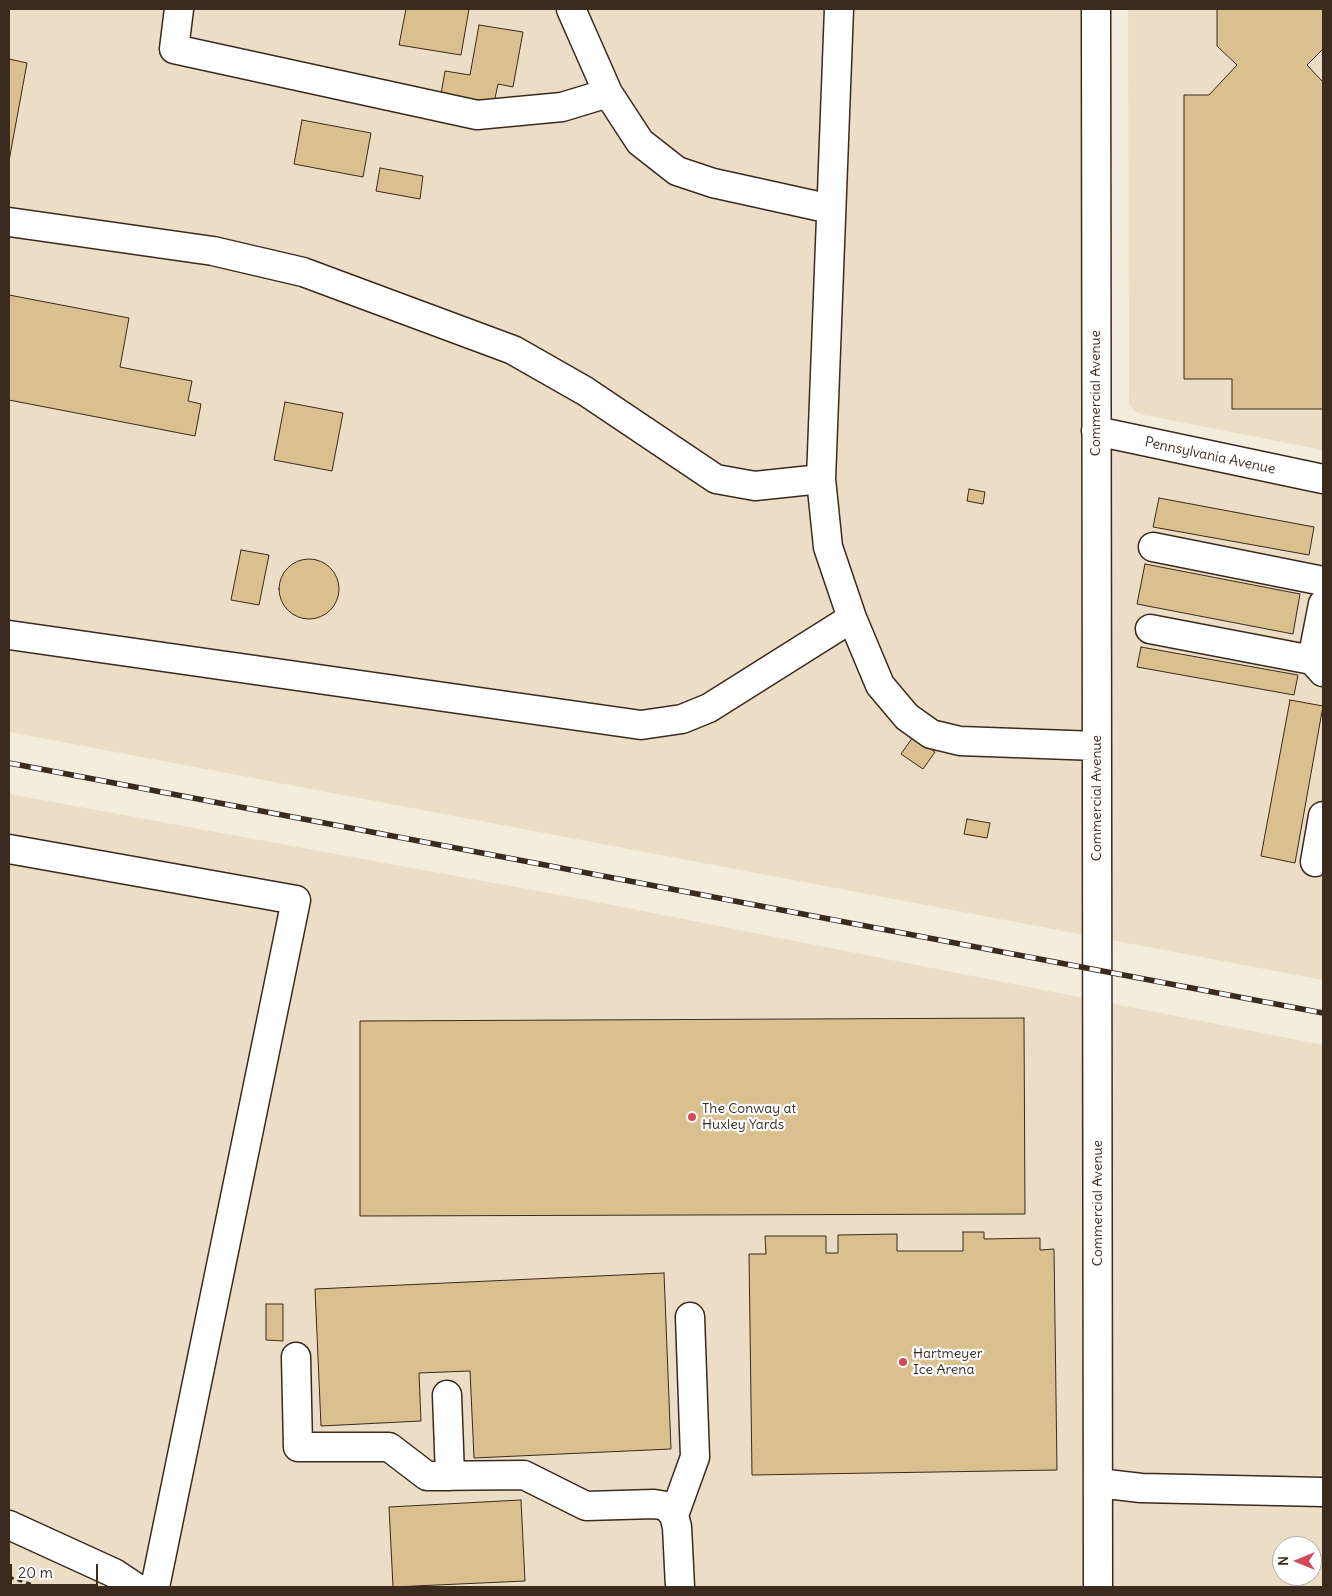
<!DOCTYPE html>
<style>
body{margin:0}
#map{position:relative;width:1332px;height:1596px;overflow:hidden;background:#f4ecdd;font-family:Delius,sans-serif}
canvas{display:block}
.frame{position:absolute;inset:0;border:10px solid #3b2a1e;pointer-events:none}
.north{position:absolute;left:1272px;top:1536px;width:50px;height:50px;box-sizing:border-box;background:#fff;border:1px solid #b1aaa5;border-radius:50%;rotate:270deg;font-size:14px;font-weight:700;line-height:20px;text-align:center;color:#3b2a1e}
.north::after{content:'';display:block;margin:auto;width:18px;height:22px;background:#d1495b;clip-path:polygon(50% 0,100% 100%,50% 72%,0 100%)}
.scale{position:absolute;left:10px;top:1564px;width:88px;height:22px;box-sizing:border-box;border:2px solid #3b2a1e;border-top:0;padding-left:6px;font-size:15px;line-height:18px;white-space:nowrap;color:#3b2a1e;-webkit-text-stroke:4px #fff;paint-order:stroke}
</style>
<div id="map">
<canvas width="1332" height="1596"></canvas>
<div class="frame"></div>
<div class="north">N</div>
<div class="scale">20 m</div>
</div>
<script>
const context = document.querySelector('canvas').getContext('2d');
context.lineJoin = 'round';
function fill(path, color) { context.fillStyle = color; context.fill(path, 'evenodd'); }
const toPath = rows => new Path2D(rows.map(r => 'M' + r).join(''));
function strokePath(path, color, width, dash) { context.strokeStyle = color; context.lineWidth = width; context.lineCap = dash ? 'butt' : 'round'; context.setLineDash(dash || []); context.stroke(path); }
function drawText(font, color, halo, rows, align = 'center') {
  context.font = font + ' Delius,sans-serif'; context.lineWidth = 4.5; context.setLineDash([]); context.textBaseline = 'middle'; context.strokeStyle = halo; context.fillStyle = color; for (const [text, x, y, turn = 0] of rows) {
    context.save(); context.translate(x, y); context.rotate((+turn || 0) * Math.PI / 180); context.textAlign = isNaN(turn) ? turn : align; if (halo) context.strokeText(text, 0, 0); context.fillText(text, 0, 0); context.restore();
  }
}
fill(toPath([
 [9,9,1096,9,1096,431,1323,479,1323,980,9,732],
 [1128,9,1323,9,1323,450,1144,415,1135,412,1129,404],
 [9,794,592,901,1323,1045,1323,1587,9,1587],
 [1282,1546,1312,1546,1312,1576,1282,1576]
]), '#ecdec6');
const building = toPath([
 [406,9,469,9,461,55,399,45,406,9],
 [1217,9,1323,9,1323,49,1307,65,1323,82,1323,409,1232,409,1232,379,1184,379,1184,95,1209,95,1237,65,1217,46,1217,9],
 [479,25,523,32,513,87,498,84,494,103,441,94,445,71,470,75,479,25],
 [9,59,27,63,9,161,9,59],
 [302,120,371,133,363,177,294,164,302,120],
 [380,168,423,176,420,199,376,191,380,168],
 [9,295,129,318,120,367,192,381,188,401,201,404,195,436,9,400,9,295],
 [285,402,343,413,332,471,274,460,285,402],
 [969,489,985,492,983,504,967,501,969,489],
 [1159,498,1314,527,1309,555,1153,527,1159,498],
 [241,550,269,555,259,605,231,600,241,550],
 '279 589a30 30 0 1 1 60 0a30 30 0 1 1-60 0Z',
 [1145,564,1300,594,1293,634,1137,604,1145,564],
 [1141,647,1298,675,1294,695,1137,667,1141,647],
 [1290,700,1323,706,1295,863,1261,856,1290,700],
 [913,737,935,752,923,769,901,754,913,737],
 [967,819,990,823,987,838,964,834,967,819],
 [1024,1018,1025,1214,360,1216,360,1021,1024,1018],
 [963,1232,984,1232,984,1239,1040,1238,1040,1250,1054,1249,1057,1470,752,1475,749,1254,766,1254,765,1236,826,1236,826,1253,838,1253,838,1235,897,1234,897,1251,963,1251,963,1232],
 [664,1273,671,1449,474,1458,470,1371,419,1373,421,1421,321,1426,315,1289,664,1273],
 [266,1304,283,1304,283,1341,266,1340,266,1304],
 [521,1500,525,1581,393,1587,389,1507,521,1500]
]);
fill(building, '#dabf8f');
strokePath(building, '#3b2a1e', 1);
const minor = toPath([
 [179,9,174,49,477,115,562,107,608,93],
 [571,9,608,93,640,142,677,171,713,183,831,209],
 [839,9,821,479,828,547,852,618,880,685,907,717,931,734,960,741,1097,746],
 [1096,9,1098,1587],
 [9,222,213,251,303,272,513,350,585,391,716,479,755,486,821,479],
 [1096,431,1323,479],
 [1153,547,1323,581],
 [1323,604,1312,660,1323,672],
 [1150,629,1312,660],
 [9,635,641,725,682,719,709,708,852,618],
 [9,849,296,900,155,1587],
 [1315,862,1323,816],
 [296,1357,298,1447,389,1447,427,1476,524,1475,586,1506,654,1504,666,1506,674,1515,677,1527,680,1587],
 [447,1395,450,1476],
 [1098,1483,1141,1488,1323,1492],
 [674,1515,695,1457,690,1317],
 [9,1525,114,1573,135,1587]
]);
strokePath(minor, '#3b2a1e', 31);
strokePath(toPath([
 [9,1577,39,1587]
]), '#3b2a1e', 3, [5, 4]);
strokePath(minor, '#fff', 28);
const rail = toPath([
 [9,763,1323,1013]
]);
strokePath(rail, '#3b2a1e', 5.5);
strokePath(rail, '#fff', 4, [11]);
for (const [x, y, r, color] of [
 [692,1117,5,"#d1495b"],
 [903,1362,5,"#d1495b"]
]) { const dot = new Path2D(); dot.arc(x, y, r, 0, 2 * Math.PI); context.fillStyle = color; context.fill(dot); strokePath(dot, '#fff', 2); }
drawText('14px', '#3b2a1e', '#fff', [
 ["Commercial Avenue",1096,393,-90],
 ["Pennsylvania Avenue",1210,456,12],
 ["Commercial Avenue",1097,798,-90],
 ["Commercial Avenue",1098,1203,-90]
]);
drawText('14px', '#3b2a1e', '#fff', [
 ["The Conway at",702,1109],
 ["Huxley Yards",702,1125],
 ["Hartmeyer",913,1354],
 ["Ice Arena",913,1370]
], 'left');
</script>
